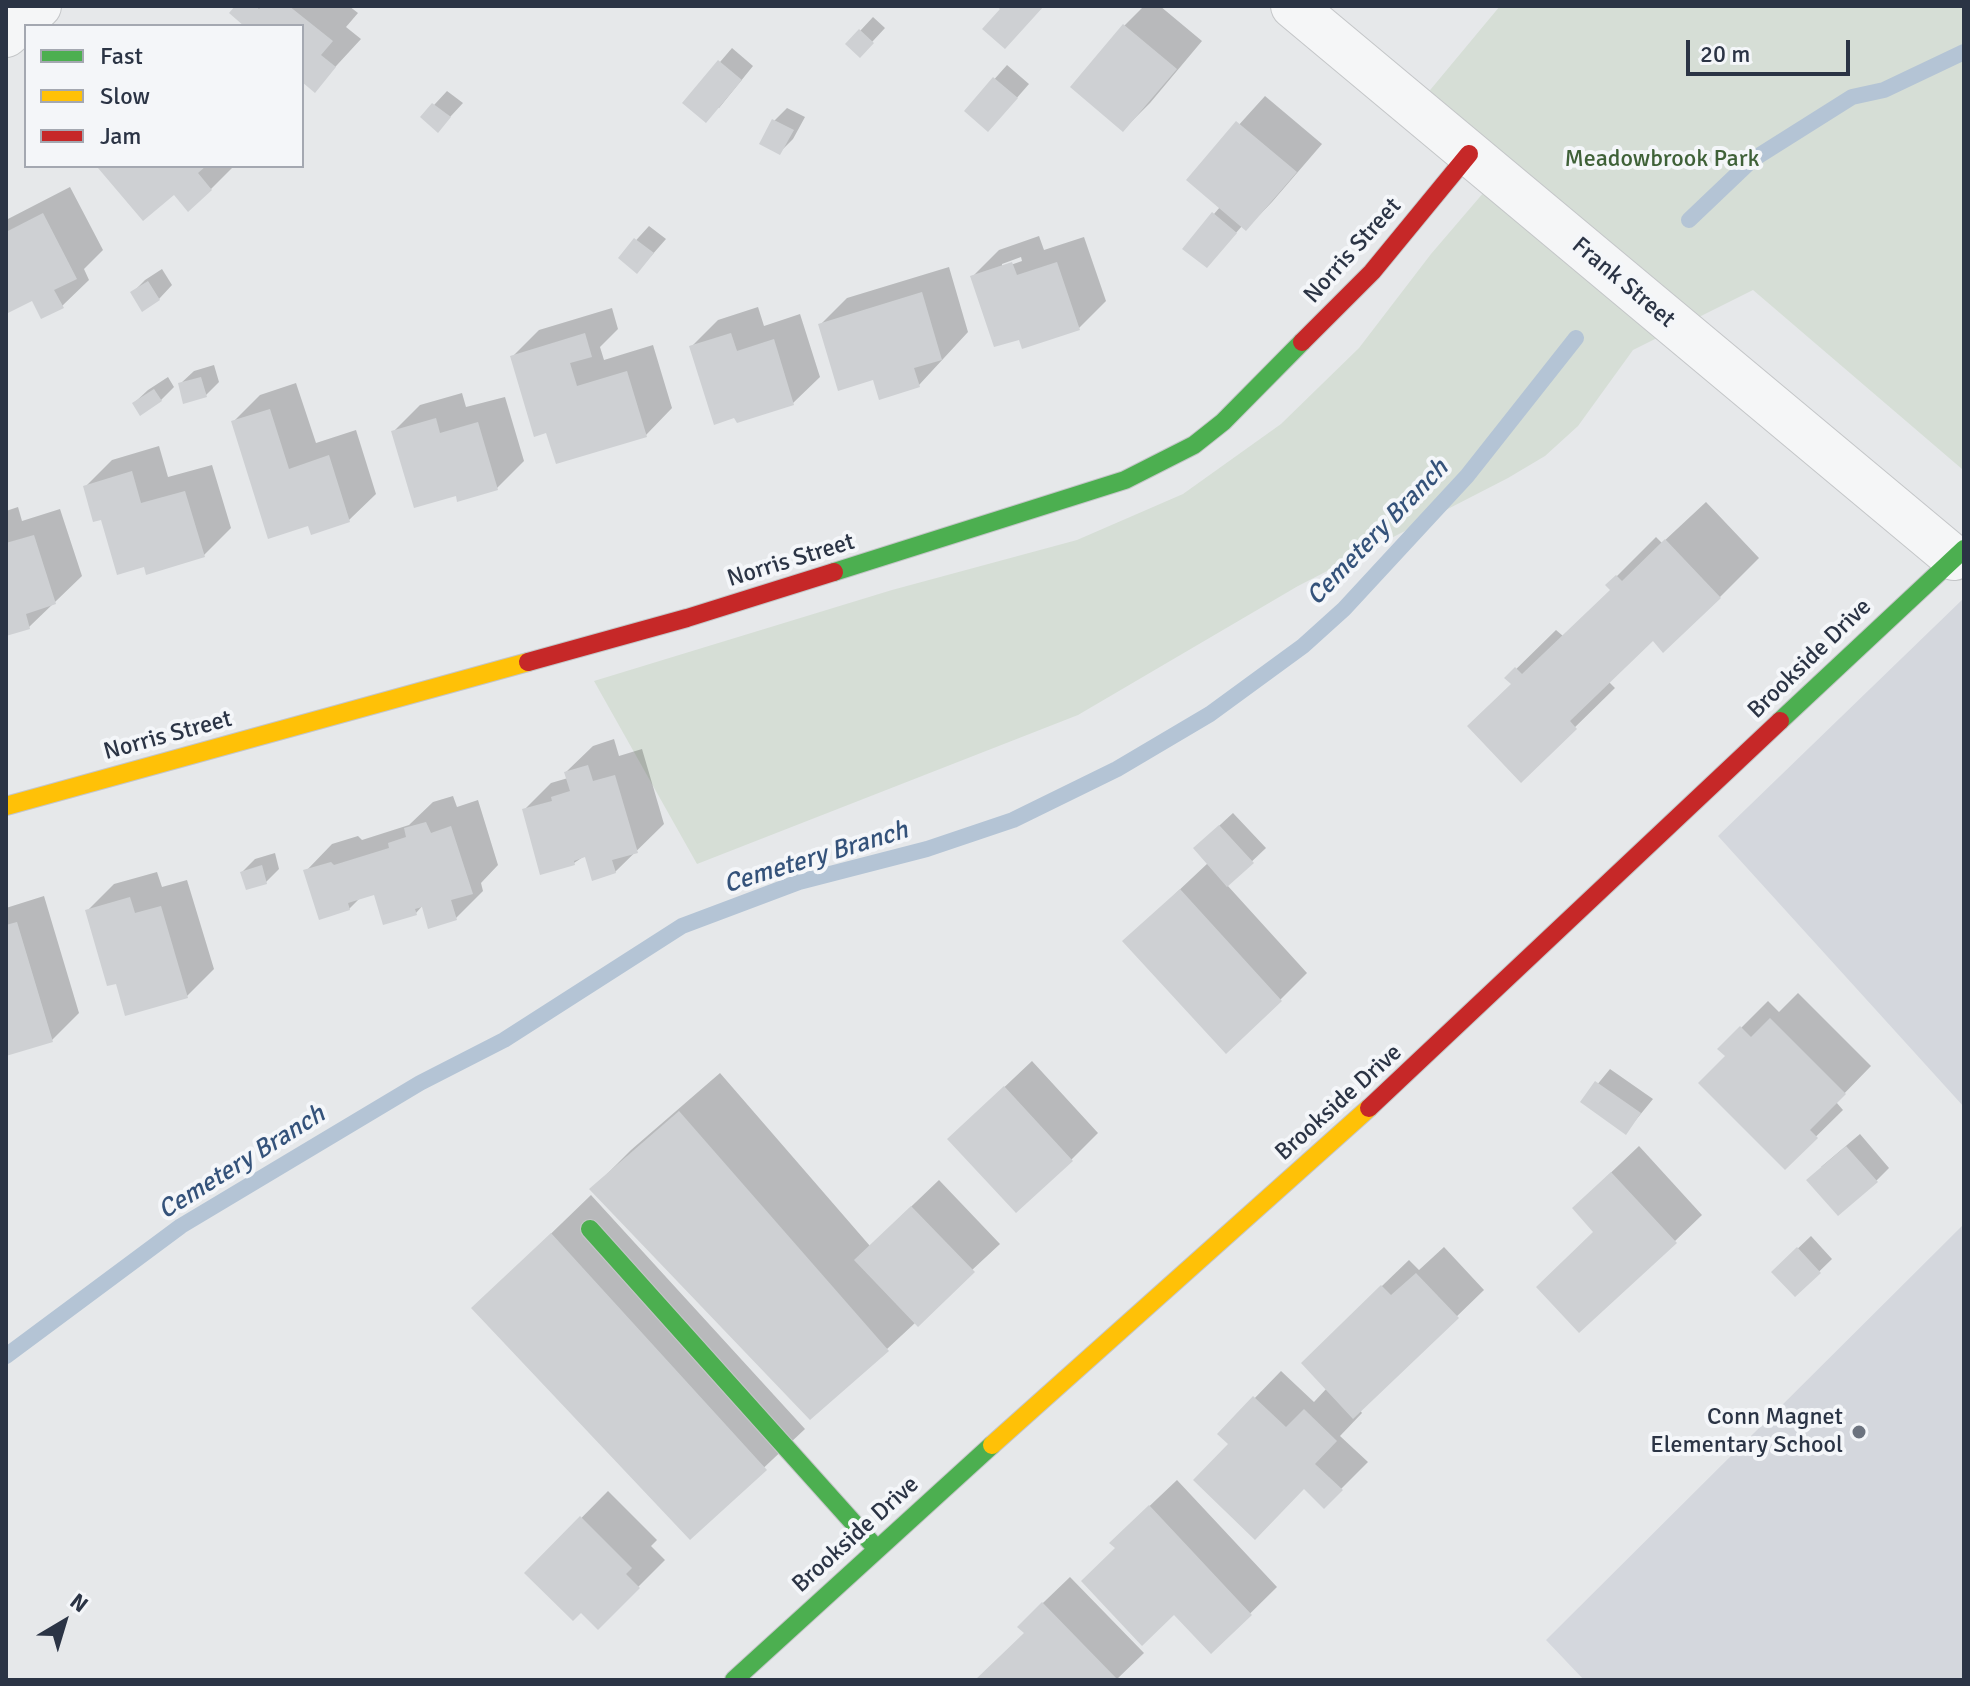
<!DOCTYPE html>
<style>
body{margin:0}
#map{position:relative;width:1970px;height:1686px;overflow:hidden;background:#e6e8ea;font-family:Signika,sans-serif}
canvas{display:block}
.frame{position:absolute;inset:0;border:8px solid #2b3445;pointer-events:none}
.legend{position:absolute;left:24px;top:24px;width:280px;height:144px;box-sizing:border-box;background:#f4f6f9;border:2px solid #a4a8b1;margin:0;padding:10px 14px;list-style:none;font-size:24px;color:#2b3445}
.legend li{display:flex;align-items:center;gap:16px;height:40px}
.legend b{width:40px;border:2px solid #a4a8b1}
.north{position:absolute;left:24px;top:1582px;width:80px;height:80px;-webkit-text-stroke:6px #f4f6f9;paint-order:stroke;rotate:38deg;font-size:22px;font-weight:700;line-height:32px;text-align:center;color:#2b3445}
.north::after{content:'';display:block;margin:auto;width:28px;height:36px;background:#2b3445;clip-path:polygon(50% 0,100% 100%,50% 72%,0 100%)}
.scale{position:absolute;left:1686px;top:40px;width:164px;height:36px;box-sizing:border-box;border:4px solid #2b3445;border-top:0;padding-left:10px;font-size:24px;line-height:28px;white-space:nowrap;color:#2b3445;-webkit-text-stroke:6px #f4f6f9;paint-order:stroke}
</style>
<div id="map">
<canvas width="1970" height="1686"></canvas>
<div class="frame"></div>
<ul class="legend">
<li><b style="height:10px;background:#4caf50"></b>Fast</li>
<li><b style="height:10px;background:#ffc107"></b>Slow</li>
<li><b style="height:10px;background:#c62828"></b>Jam</li>
</ul>
<div class="north">N</div>
<div class="scale">20 m</div>
</div>
<script>
const context = document.querySelector('canvas').getContext('2d');
context.lineJoin = 'round';
function fill(path, color) { context.fillStyle = color; context.fill(path, 'evenodd'); }
const toPath = rows => new Path2D(rows.map(r => 'M' + r).join(''));
function strokePath(path, color, width, dash) { context.strokeStyle = color; context.lineWidth = width; context.lineCap = dash ? 'butt' : 'round'; context.setLineDash(dash || []); context.stroke(path); }
function drawText(font, color, halo, rows, align = 'center') {
  context.font = font + ' Signika,sans-serif'; context.lineWidth = 8; context.setLineDash([]); context.textBaseline = 'middle'; context.strokeStyle = halo; context.fillStyle = color; for (const [text, x, y, turn = 0] of rows) {
    context.save(); context.translate(x, y); context.rotate((+turn || 0) * Math.PI / 180); context.textAlign = isNaN(turn) ? turn : align; if (halo) context.strokeText(text, 0, 0); context.fillText(text, 0, 0); context.restore();
  }
}
fill(toPath([
 [1964,598,1964,1107,1718,836],
 [1964,1224,1964,1680,1584,1680,1546,1640]
]), '#d4d7dd');
fill(toPath([
 [1500,6,1964,6,1964,466,1962,469,1753,290,1633,350,1578,426,1545,456,1508,478,1298,586,1078,715,697,864,594,681,892,590,1077,540,1183,494,1281,424,1359,348,1431,254,1508,164,1426,95]
]), '#d6ded6');
fill(toPath([
 [238,6,349,6,358,13,346,27,361,39,314,90,304,81,302,83,302,26,246,26],
 [1144,6,1160,6,1202,41,1150,103,1123,130,1124,26],
 [873,17,885,28,872,42,848,44],
 [732,48,753,66,719,108,685,103],
 [1007,65,1029,84,1001,116,967,110],
 [447,91,463,103,438,130,423,117],
 [1265,96,1322,144,1272,202,1246,229,1242,226,1207,266,1214,214,1220,207,1189,180],
 [787,108,805,117,793,139,780,152,774,121],
 [103,166,234,166,211,189,174,192],
 [70,187,103,250,84,269,89,280,62,306,33,298,6,312,6,220],
 [649,226,666,239,637,272,620,258],
 [1039,236,1044,250,1084,237,1106,301,1079,328,1020,337,972,277,999,250],
 [1021,257,1022,261,1002,268,1002,264],
 [949,267,968,332,919,385,874,378,820,325,847,298],
 [162,269,172,285,159,299,132,293,145,280],
 [758,307,764,326,800,314,820,377,793,403,691,347,718,320],
 [612,308,618,329,600,347,604,360,653,345,672,408,646,435,548,430,512,357,539,330],
 [214,365,219,382,206,395,180,384,194,371],
 [168,377,174,387,161,400,140,413,134,403,148,390],
 [296,383,316,443,356,430,376,494,349,520,309,524,233,422,260,395],
 [462,393,466,407,505,397,524,461,497,488,457,494,393,432,420,405],
 [159,446,168,477,212,465,231,528,204,555,145,565,85,487,112,460],
 [1706,502,1759,558,1720,597,1653,638,1608,681,1615,688,1521,780,1513,683,1507,678,1556,630,1563,636,1612,589,1608,585,1656,537,1662,543],
 [18,507,22,521,60,509,82,576,29,627,6,634,6,511],
 [614,739,619,756,642,749,664,824,615,872,586,855,574,863,524,810,551,783,568,778,566,772,593,746],
 [453,796,457,807,478,800,498,865,481,883,483,891,456,918,423,905,416,913,375,892,361,897,349,909,306,871,332,844,358,836,362,840,409,825,433,802],
 [1233,813,1266,848,1227,885,1307,973,1280,1000,1125,941,1208,863,1208,836],
 [275,853,279,869,266,882,242,872,255,859],
 [157,872,162,887,187,880,214,969,187,996,117,982,87,911,114,884],
 [44,896,79,1013,52,1040,6,1054,6,908],
 [1798,993,1871,1066,1836,1102,1843,1110,1785,1167,1728,1056,1720,1049,1768,1001,1779,1012],
 [1032,1061,1098,1133,1071,1160,977,1113],
 [1610,1069,1653,1099,1626,1132,1583,1102],
 [720,1073,870,1246,939,1180,1000,1244,887,1349,592,1189,631,1150],
 [1860,1134,1889,1168,1876,1181,1821,1167],
 [1639,1146,1702,1215,1675,1241,1595,1231,1601,1182],
 [591,1195,805,1429,690,1537,474,1308],
 [1811,1236,1832,1259,1795,1295,1773,1272],
 [1444,1247,1484,1290,1360,1410,1362,1413,1340,1436,1368,1462,1324,1506,1305,1487,1231,1444,1220,1434,1281,1371,1314,1402,1327,1388,1330,1336,1409,1260,1419,1270],
 [1177,1480,1277,1587,1211,1652,1117,1548,1139,1516],
 [608,1491,657,1540,651,1546,665,1560,598,1627,581,1610,527,1573],
 [1070,1577,1144,1653,1116,1680,978,1680,1026,1633,1019,1626]
]), '#0003');
strokePath(toPath([
 [1689,220,1752,160,1852,97,1884,90,1964,52],
 [6,1356,181,1226,420,1083,504,1040,682,926,799,882,927,849,1013,820,1117,769,1210,714,1303,646,1344,609,1467,476,1576,338]
]), '#b4c4d5', 16);
fill(toPath([
 [235,6,255,6,259,9,262,6,289,6,333,41,321,55,336,67,315,93,302,82,302,26,244,26,229,13],
 [996,6,1044,6,1005,49,982,29,1000,9],
 [1123,24,1177,69,1123,132,1070,87],
 [859,29,874,43,860,58,845,44],
 [718,60,742,80,706,123,682,103],
 [993,77,1018,98,988,132,964,111],
 [432,103,451,117,438,133,420,117],
 [772,119,794,130,780,155,759,144],
 [1236,121,1297,172,1246,231,1186,180],
 [101,166,206,166,198,173,212,190,188,212,174,195,143,221,98,168],
 [1212,212,1237,233,1207,268,1182,249],
 [43,213,77,279,54,290,64,308,41,319,32,301,6,314,6,232],
 [634,238,654,253,637,274,618,258],
 [1012,262,1017,275,1057,262,1080,330,1022,349,1019,340,994,347,970,276],
 [148,281,160,300,142,312,130,292],
 [922,292,942,360,914,368,920,387,879,400,873,380,838,391,818,324],
 [585,333,592,357,570,363,577,386,627,371,647,437,556,464,546,433,534,437,510,356],
 [731,333,737,351,774,339,794,405,737,423,734,418,714,425,689,346],
 [201,377,207,397,183,404,178,383],
 [154,389,162,401,140,416,132,403],
 [270,409,289,469,329,455,350,522,311,535,308,526,268,539,231,421],
 [436,418,440,433,478,422,498,490,457,502,456,496,414,508,391,431],
 [132,471,141,503,185,491,205,557,146,575,144,567,117,575,101,520,93,522,83,486],
 [34,535,56,604,26,614,30,629,6,636,6,543],
 [1665,539,1721,598,1663,653,1653,641,1570,721,1577,729,1521,783,1467,726,1511,684,1504,678,1515,667,1522,674,1610,590,1605,585,1616,575,1622,581],
 [588,765,593,781,615,775,638,853,612,860,616,873,592,881,585,857,574,861,575,865,540,875,522,809,552,801,551,797,570,791,564,772],
 [426,822,431,833,451,826,473,894,451,900,457,920,428,929,422,907,415,909,417,915,383,925,374,895,348,903,350,910,319,920,303,870,331,862,334,865,389,848,388,843,406,837,404,828],
 [1219,825,1254,863,1227,887,1193,848],
 [262,865,267,884,246,890,240,872],
 [1180,889,1282,1001,1226,1054,1122,941],
 [130,897,135,913,161,906,188,998,125,1016,116,984,107,986,85,910],
 [17,922,53,1042,6,1056,6,925],
 [1770,1018,1846,1094,1810,1130,1818,1138,1785,1170,1698,1083,1725,1056,1717,1049,1740,1026,1751,1037],
 [1595,1081,1641,1113,1626,1135,1580,1102],
 [1004,1086,1073,1161,1016,1213,947,1139],
 [679,1111,889,1351,810,1420,589,1189],
 [1846,1146,1878,1182,1838,1216,1806,1180],
 [1611,1172,1677,1243,1579,1333,1536,1287,1593,1232,1572,1208],
 [911,1206,975,1272,918,1327,854,1260],
 [551,1233,767,1470,690,1540,471,1308],
 [1797,1247,1821,1273,1795,1297,1771,1272],
 [1416,1273,1459,1318,1353,1419,1301,1363,1381,1285,1391,1295],
 [1253,1396,1286,1427,1304,1409,1337,1441,1315,1464,1343,1490,1324,1509,1304,1489,1255,1540,1193,1480,1228,1444,1217,1434],
 [1149,1505,1252,1615,1211,1654,1174,1615,1142,1646,1081,1581,1115,1548,1109,1543],
 [580,1516,632,1568,626,1574,640,1588,598,1630,581,1613,573,1621,524,1573],
 [1042,1602,1118,1680,975,1680,1024,1633,1017,1627]
]), '#ced0d3');
const street = toPath([
 [1293,6,1954,558],
 [6,35,39,6]
]);
const fast = toPath([
 [834,572,1125,480,1194,445,1223,422,1302,342],
 [1780,721,1964,549],
 [590,1229,876,1548],
 [734,1680,992,1445]
]);
const slow = toPath([
 [6,806,528,662],
 [992,1445,1369,1108]
]);
const jam = toPath([
 [1302,342,1372,272,1469,154],
 [528,662,687,618,834,572],
 [1369,1108,1780,721]
]);
strokePath(street, '#c4c6c8', 46);
strokePath(fast, '#c4c6c8', 20);
strokePath(slow, '#c4c6c8', 20);
strokePath(jam, '#c4c6c8', 20);
strokePath(street, '#f5f6f7', 44);
strokePath(fast, '#4caf50', 18);
strokePath(slow, '#ffc107', 18);
strokePath(jam, '#c62828', 18);
for (const [x, y, r, color] of [
 [1859,1432,8,"#6c737f"]
]) { const dot = new Path2D(); dot.arc(x, y, r, 0, 2 * Math.PI); context.fillStyle = color; context.fill(dot); strokePath(dot, '#f4f6f9', 3); }
drawText('24px', '#3f6138', '#f4f6f9', [
 ["Meadowbrook Park",1662,160]
]);
drawText('24px', '#2b3445', '#f4f6f9', [
 ["Norris Street",1353,251,-48],
 ["Frank Street",1623,283,40],
 ["Norris Street",791,561,-17],
 ["Brookside Drive",1810,659,-44],
 ["Norris Street",168,736,-15],
 ["Brookside Drive",1339,1103,-42],
 ["Brookside Drive",856,1535,-42]
]);
drawText('24px', '#2b3445', '#f4f6f9', [
 ["Conn Magnet",1843,1418],
 ["Elementary School",1843,1446]
], 'right');
drawText('italic 26px', '#34527a', '#f4f6f9', [
 ["Cemetery Branch",1378,533,-46],
 ["Cemetery Branch",816,858,-17],
 ["Cemetery Branch",242,1163,-32]
]);
</script>
